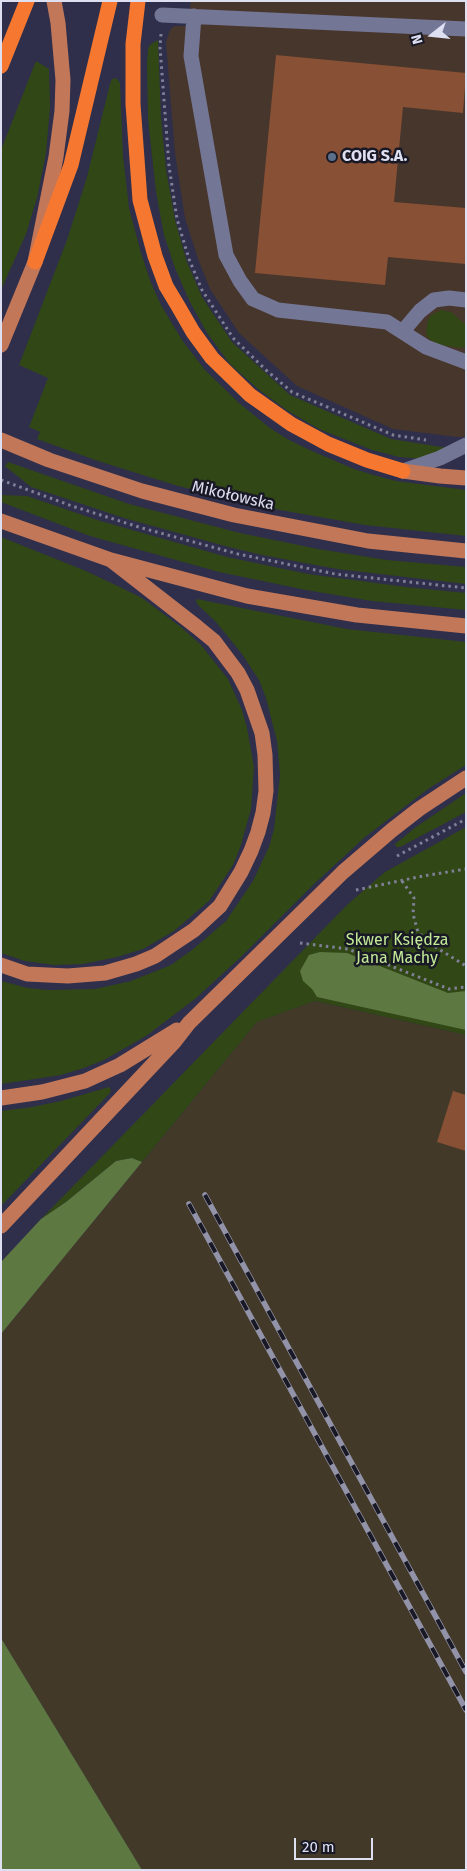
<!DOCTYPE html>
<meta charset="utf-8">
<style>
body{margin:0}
#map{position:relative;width:467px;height:1871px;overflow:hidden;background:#2f2f4b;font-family:"Fira Sans",sans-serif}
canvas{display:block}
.frame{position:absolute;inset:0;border:2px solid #dee0f2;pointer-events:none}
.north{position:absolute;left:407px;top:10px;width:50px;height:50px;-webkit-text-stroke:4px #191926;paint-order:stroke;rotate:254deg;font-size:14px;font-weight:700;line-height:20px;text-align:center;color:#dee0f2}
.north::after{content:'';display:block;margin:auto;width:18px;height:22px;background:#dee0f2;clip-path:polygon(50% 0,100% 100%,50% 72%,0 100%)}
.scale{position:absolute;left:294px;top:1838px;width:79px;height:22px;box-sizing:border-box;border:2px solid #dee0f2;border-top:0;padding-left:6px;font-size:15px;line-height:18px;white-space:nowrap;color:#dee0f2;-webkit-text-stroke:4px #191926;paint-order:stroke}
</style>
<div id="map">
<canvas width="467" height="1871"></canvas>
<div class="frame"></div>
<div class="north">N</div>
<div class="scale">20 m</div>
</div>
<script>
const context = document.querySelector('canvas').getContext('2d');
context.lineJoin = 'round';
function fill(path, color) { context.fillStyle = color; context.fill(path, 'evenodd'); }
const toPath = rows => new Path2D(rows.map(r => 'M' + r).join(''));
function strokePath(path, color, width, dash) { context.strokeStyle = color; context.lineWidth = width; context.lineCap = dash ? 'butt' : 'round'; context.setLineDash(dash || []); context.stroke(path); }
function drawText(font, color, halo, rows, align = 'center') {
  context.font = font + ' "Fira Sans",sans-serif'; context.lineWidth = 5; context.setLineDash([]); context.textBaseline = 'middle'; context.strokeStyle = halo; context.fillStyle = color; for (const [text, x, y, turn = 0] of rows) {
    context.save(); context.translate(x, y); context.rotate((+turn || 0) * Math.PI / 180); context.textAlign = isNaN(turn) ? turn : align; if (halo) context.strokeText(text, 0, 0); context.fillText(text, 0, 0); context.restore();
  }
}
fill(toPath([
 [191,1,466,1,466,437,457,437,393,429,297,386,239,333,210,289,198,259,185,218,175,153,166,42,170,30,174,26,188,26]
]), '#47362c');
fill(toPath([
 [315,1001,466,1035,466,1870,142,1870,1,1638,1,1334,257,1022]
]), '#433929');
fill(toPath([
 [158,40,161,118,166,169,175,220,187,262,202,297,232,342,290,395,391,439,448,448,424,459,399,457,372,450,319,429,288,411,258,389,230,364,207,333,189,300,175,268,164,235,156,192,148,119,147,64,148,48,151,44],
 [36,61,49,69,50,107,46,153,37,198,26,234,1,290,1,150],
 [116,78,120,83,123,156,129,208,141,253,151,283,161,305,182,340,205,370,239,403,270,428,289,440,312,451,354,469,377,476,396,481,466,490,466,536,365,525,280,510,178,486,95,460,37,439,40,432,29,427,48,378,19,365,67,240,87,177,110,84,112,79],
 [441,310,451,312,466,325,466,346,461,348,439,345,430,340,427,336,426,331,428,320,431,315],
 [8,462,129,504,240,533,318,549,387,560,466,567,466,584,337,569,262,555,225,546,124,518,31,487,5,466],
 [1,495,27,496,97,520,227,557,308,574,406,587,466,593,466,610,372,601,306,590,219,572,90,536,1,502],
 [1,537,86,571,124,589,142,598,181,627,201,645,228,679,242,710,247,728,254,767,251,809,240,848,233,865,209,901,174,931,143,949,117,957,83,964,54,965,25,961,1,953],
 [197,599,347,629,466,642,466,765,428,789,365,837,314,884,242,956,195,999,146,1036,104,1060,84,1068,61,1075,1,1084,1,981,28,988,48,990,95,989,131,981,171,965,192,950,226,921,253,881,269,847,274,829,280,775,277,741,266,698,259,680,242,654,216,622,198,605,196,601],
 [466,793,466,812,400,847,396,847,395,844,416,827],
 [466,827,466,1035,315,1001,257,1022,142,1162,132,1158,116,1161,66,1202,41,1219,348,904,385,872],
 [109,1087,111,1090,110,1093,1,1206,1,1111,32,1107,61,1101]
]), '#314716');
fill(toPath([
 [320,952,347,953,448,993,466,991,466,1030,317,997,312,989,303,981,300,971,309,955],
 [132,1158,142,1162,1,1334,1,1262,41,1219,66,1202,116,1161],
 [1,1638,142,1870,1,1870]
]), '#5d7840');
fill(toPath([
 [276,55,466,73,463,113,403,107,394,202,466,208,466,264,388,257,385,285,255,273],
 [453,1091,466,1095,466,1151,437,1142]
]), '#885034');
strokePath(toPath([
 [161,34,160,47,169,166,177,219,189,259,202,290,233,338,266,370,292,392,393,435,426,440],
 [1,480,72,506,142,528,238,554,335,574,466,588],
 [397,856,466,819],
 [402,881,414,898,413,914,418,932,429,943,466,966],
 [356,890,423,876,466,869],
 [300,943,348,949,449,989,466,987]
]), '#808198', 3, [2.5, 4]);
strokePath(toPath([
 [162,15,466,29],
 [194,16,191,56,226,255,240,281,253,299,278,310,387,322,426,347,466,362],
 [403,331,420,311,434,300,449,298,466,300],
 [403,471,440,458,466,445]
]), '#747696', 15);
strokePath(toPath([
 [1,345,35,262,56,157,62,111,63,80,58,23,54,1],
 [1,440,49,460,142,491,234,515,368,541,466,551],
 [403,471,440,476,466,478],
 [1,521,111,560,247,596,357,615,466,626],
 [1,965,27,974,68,976,105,973,136,964,155,956,194,930,220,906,241,872,251,851,258,832,263,813,266,791,265,755,262,733,247,690,238,673,214,641,197,627,111,560],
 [1,1098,42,1092,85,1081,120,1065,177,1030],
 [1,1226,175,1041,189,1023,343,872,392,830,419,809,466,778]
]), '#c27759', 15);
strokePath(toPath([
 [138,1,133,44,133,104,140,200,155,256,166,286,178,306,193,332,212,358,250,395,291,424,328,444,367,460,403,471],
 [1,66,27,1],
 [35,262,71,165,110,1]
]), '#f67830', 15);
const rail = toPath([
 [205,1195,466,1672],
 [189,1204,466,1710]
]);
strokePath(rail, '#9293a9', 5.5);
strokePath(rail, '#191926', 4, [11]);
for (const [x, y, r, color] of [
 [332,157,5,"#5c6f8a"]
]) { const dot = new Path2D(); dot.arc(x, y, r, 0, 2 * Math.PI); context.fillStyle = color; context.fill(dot); strokePath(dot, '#191926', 2); }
drawText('bold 16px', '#dee0f2', '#191926', [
 ["COIG S.A.",342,157]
], 'left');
drawText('16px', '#dee0f2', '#191926', [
 ["Mikołowska",233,496,13]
]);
drawText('16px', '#c2ea97', '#191926', [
 ["Skwer Księdza",397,941],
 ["Jana Machy",397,959]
]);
</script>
